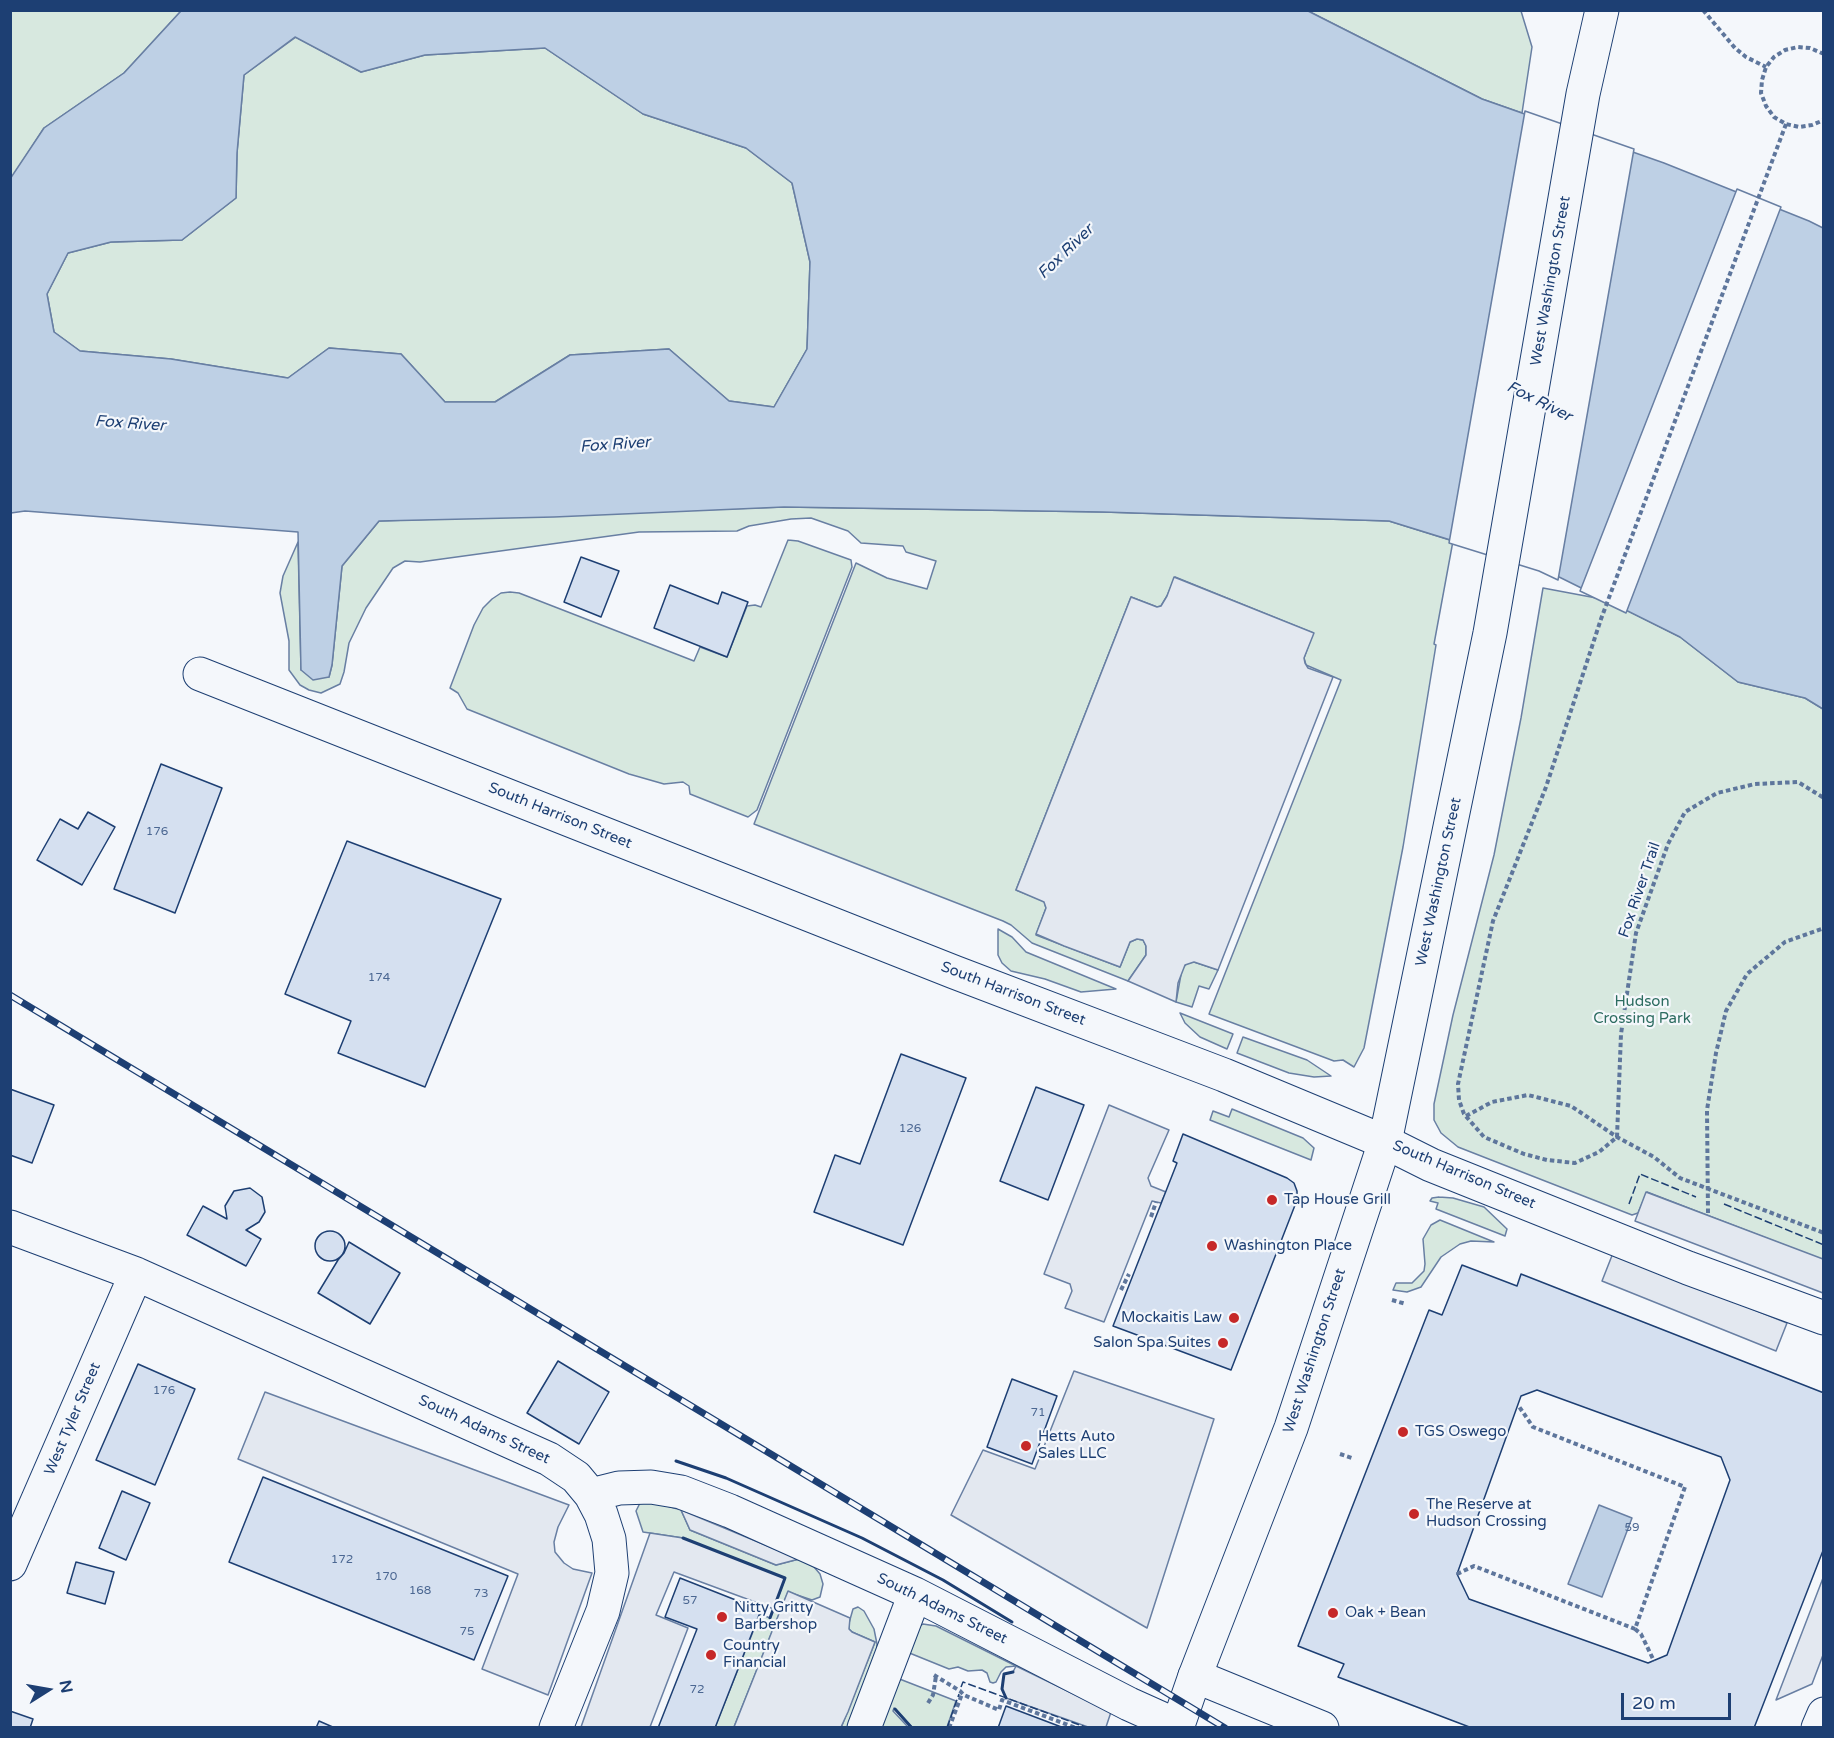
<!DOCTYPE html>
<style>
body{margin:0}
#map{position:relative;width:1834px;height:1738px;overflow:hidden;background:#f4f7fb;font-family:"Varela Round",sans-serif}
canvas{display:block}
.frame{position:absolute;inset:0;border:12px solid #1d3f73;pointer-events:none}
.north{position:absolute;left:18px;top:1660px;width:60px;height:60px;-webkit-text-stroke:4px #f4f7fb;paint-order:stroke;rotate:79deg;font-size:16px;font-weight:700;line-height:24px;text-align:center;color:#1d3f73}
.north::after{content:'';display:block;margin:auto;width:21px;height:27px;background:#1d3f73;clip-path:polygon(50% 0,100% 100%,50% 72%,0 100%)}
.scale{position:absolute;left:1621px;top:1693px;width:110px;height:27px;box-sizing:border-box;border:3px solid #1d3f73;border-top:0;padding-left:8px;font-size:18px;line-height:21px;white-space:nowrap;color:#1d3f73;-webkit-text-stroke:4px #f4f7fb;paint-order:stroke}
</style>
<div id="map">
<canvas width="1834" height="1738"></canvas>
<div class="frame"></div>
<div class="north">N</div>
<div class="scale">20 m</div>
</div>
<script>
const context = document.querySelector('canvas').getContext('2d');
context.lineJoin = 'round';
function fill(path, color) { context.fillStyle = color; context.fill(path, 'evenodd'); }
const toPath = rows => new Path2D(rows.map(r => 'M' + r).join(''));
function strokePath(path, color, width, dash) { context.strokeStyle = color; context.lineWidth = width; context.lineCap = dash ? 'butt' : 'round'; context.setLineDash(dash || []); context.stroke(path); }
function drawText(font, color, halo, rows, align = 'center') {
  context.font = font + ' "Varela Round",sans-serif'; context.lineWidth = 4.5; context.setLineDash([]); context.textBaseline = 'middle'; context.strokeStyle = halo; context.fillStyle = color; for (const [text, x, y, turn = 0] of rows) {
    context.save(); context.translate(x, y); context.rotate((+turn || 0) * Math.PI / 180); context.textAlign = isNaN(turn) ? turn : align; if (halo) context.strokeText(text, 0, 0); context.fillText(text, 0, 0); context.restore();
  }
}
const green = toPath([
 [11,11,181,11,124,73,44,128,11,179,11,11],
 [1308,11,1521,11,1532,47,1522,113,1482,99,1308,11],
 [296,37,361,72,425,55,545,48,643,114,746,148,792,183,810,262,807,349,774,407,729,401,669,349,570,355,495,402,445,402,401,354,329,348,288,378,171,359,80,351,54,332,47,294,68,253,111,242,182,240,236,198,237,153,244,75,296,37],
 [784,507,1103,512,1389,521,1453,541,1434,644,1436,645,1403,847,1364,1048,1354,1067,1343,1060,1334,1061,1209,1014,1341,680,1306,665,1304,658,1313,633,1175,577,1167,596,1161,606,1157,607,1131,597,1016,890,1044,901,1046,908,1036,935,1120,967,1130,942,1137,939,1143,940,1146,946,1146,955,1128,981,1032,943,1011,925,1003,921,754,824,856,563,887,578,927,589,936,561,906,552,903,546,861,543,848,531,811,518,791,519,749,526,737,531,639,532,420,562,405,561,393,568,366,608,349,643,344,672,340,684,321,693,309,690,300,685,289,670,289,641,280,593,283,576,298,542,301,670,329,677,332,665,342,566,379,521,784,507],
 [788,540,798,541,851,560,852,567,757,810,748,817,690,794,689,786,683,782,664,784,629,774,467,709,458,693,450,688,474,625,483,608,492,599,501,593,510,592,519,593,694,661,700,647,727,657,747,606,755,605,761,607,788,540],
 [1543,588,1607,600,1680,637,1738,682,1805,698,1823,709,1823,1260,1647,1192,1638,1213,1632,1215,1458,1147,1441,1133,1434,1120,1434,1104,1453,1015,1494,855,1521,718,1543,588],
 [998,929,1012,937,1026,952,1116,989,1081,992,1045,979,1011,971,1002,963,998,955,998,929],
 [1194,962,1218,970,1209,989,1199,986,1192,1007,1176,1002,1182,969,1187,963,1194,962],
 [1180,1013,1233,1034,1227,1049,1200,1037,1185,1023,1180,1013],
 [1243,1037,1307,1060,1331,1076,1314,1077,1289,1073,1237,1053,1243,1037],
 [1232,1109,1303,1138,1314,1148,1311,1160,1210,1120,1213,1111,1229,1117,1232,1109],
 [1439,1197,1453,1198,1484,1207,1507,1229,1505,1236,1436,1209,1438,1203,1430,1201,1432,1198,1439,1197],
 [1440,1220,1494,1242,1471,1241,1460,1244,1441,1257,1421,1287,1407,1292,1393,1290,1396,1283,1412,1283,1424,1271,1425,1264,1423,1239,1431,1225,1440,1220],
 [641,1501,650,1501,681,1510,690,1530,776,1565,799,1559,814,1567,820,1574,823,1584,820,1597,812,1600,788,1592,734,1727,715,1727,760,1614,770,1618,785,1578,683,1538,643,1532,636,1511,641,1501],
 [858,1607,864,1611,874,1629,877,1644,876,1656,849,1727,841,1728,875,1642,852,1632,849,1629,849,1623,853,1609,858,1607],
 [923,1624,936,1626,1016,1666,1006,1667,1001,1672,996,1682,993,1683,990,1682,987,1673,982,1670,968,1671,958,1667,949,1669,907,1652,920,1626,923,1624],
 [897,1678,956,1701,947,1727,912,1727,894,1708,893,1711,908,1727,877,1728,897,1678]
]);
fill(green, '#d7e8df');
strokePath(green, '#687fa3', 1.5);
const parking = toPath([
 [1174,577,1314,633,1304,658,1305,663,1308,668,1333,677,1218,970,1194,962,1185,965,1178,983,1176,1002,1128,981,1146,955,1146,946,1143,940,1137,939,1130,942,1120,967,1064,946,1036,934,1046,908,1044,902,1016,890,1131,597,1157,607,1161,606,1167,596,1174,577],
 [1109,1105,1169,1130,1148,1178,1151,1186,1166,1192,1161,1203,1152,1201,1104,1322,1065,1308,1072,1291,1070,1284,1044,1274,1109,1105],
 [1646,1192,1823,1259,1823,1293,1635,1221,1646,1192],
 [1613,1253,1787,1323,1776,1351,1602,1281,1613,1253],
 [1074,1371,1214,1419,1147,1628,951,1515,983,1450,1035,1469,1074,1371],
 [265,1392,569,1505,558,1527,554,1542,555,1552,564,1563,573,1569,592,1573,548,1695,482,1669,518,1574,238,1459,265,1392],
 [681,1510,799,1559,776,1565,690,1530,681,1510],
 [650,1533,683,1538,785,1578,774,1609,674,1572,656,1615,688,1628,650,1727,581,1727,650,1533],
 [1823,1578,1823,1655,1812,1684,1776,1700,1823,1578],
 [788,1591,850,1618,849,1629,852,1632,875,1642,848,1712,841,1727,734,1727,788,1591],
 [1016,1666,1111,1712,1106,1727,1088,1727,1006,1698,1002,1689,1004,1674,1013,1672,1016,1666]
]);
fill(parking, '#e3e8f0');
strokePath(parking, '#687fa3', 1.5);
const water = toPath([
 [181,11,1308,11,1482,99,1664,163,1809,221,1823,228,1823,709,1805,698,1738,682,1680,637,1541,568,1389,521,1103,512,784,507,554,517,379,521,342,566,332,665,329,677,313,680,301,670,298,532,25,511,11,513,10,179,44,128,124,73,181,11],
 [295,37,361,72,425,55,545,48,643,114,746,148,792,183,810,262,807,349,774,407,729,401,669,349,570,355,495,402,445,402,401,354,329,348,288,378,171,359,80,351,54,332,47,294,68,253,111,242,182,240,236,198,237,153,244,75,295,37],
 [1599,1505,1632,1518,1602,1597,1568,1584,1599,1505]
]);
fill(water, '#bed0e5');
strokePath(water, '#687fa3', 1.5);
const pier = toPath([
 [1525,111,1634,149,1558,580,1539,571,1449,543,1525,111],
 [1737,189,1781,207,1626,613,1580,591,1737,189]
]);
fill(pier, '#f4f7fb');
strokePath(pier, '#687fa3', 1.5);
const building = toPath([
 [581,557,619,571,601,617,564,602,581,557],
 [670,585,718,604,722,592,748,602,727,657,654,628,670,585],
 [161,764,222,788,175,913,114,889,161,764],
 [88,812,115,827,82,885,37,860,60,819,78,829,88,812],
 [347,841,501,899,425,1087,338,1053,351,1021,285,994,347,841],
 [901,1054,966,1078,903,1245,814,1212,835,1155,860,1164,901,1054],
 [1036,1087,1084,1105,1048,1200,1000,1181,1036,1087],
 [10,1089,54,1105,32,1163,10,1155,10,1089],
 [1183,1134,1287,1178,1294,1183,1297,1191,1297,1200,1231,1370,1113,1326,1177,1163,1173,1161,1183,1134],
 [250,1188,262,1197,265,1212,259,1222,246,1230,261,1239,246,1266,187,1235,203,1206,227,1219,225,1206,234,1191,250,1188],
 '315 1246a15 15 0 1 1 30 0a15 15 0 1 1-30 0Z',
 [349,1242,400,1273,370,1324,318,1293,338,1260,344,1253,349,1242],
 [1462,1265,1517,1286,1521,1274,1824,1393,1824,1548,1754,1728,1472,1728,1338,1677,1344,1664,1298,1646,1429,1310,1442,1315,1462,1265],
 [1537,1390,1721,1457,1730,1480,1667,1655,1648,1663,1469,1599,1457,1574,1521,1396,1537,1390],
 [558,1361,609,1392,579,1444,527,1413,558,1361],
 [138,1364,195,1389,155,1485,96,1460,138,1364],
 [1012,1379,1057,1396,1032,1464,987,1447,1012,1379],
 [263,1477,508,1576,474,1660,229,1562,263,1477],
 [122,1491,150,1503,126,1560,99,1548,122,1491],
 [76,1562,114,1572,105,1604,67,1593,76,1562],
 [680,1578,761,1610,715,1728,658,1728,697,1629,665,1617,680,1578],
 [1006,1706,1064,1728,998,1728,1006,1706],
 [10,1711,33,1719,30,1728,10,1728,10,1711],
 [319,1721,335,1728,316,1728,319,1721]
]);
fill(building, '#d5e0f0');
strokePath(building, '#1d3f73', 1.5);
const minor = toPath([
 [200,674,954,972,1224,1075,1385,1142,1431,1165,1688,1268,1824,1318],
 [10,1227,136,1274,549,1459,576,1477,591,1495,601,1514,609,1539,612,1573,603,1611,556,1728],
 [591,1495,619,1488,651,1487,681,1492,730,1511,915,1594,1129,1704,1178,1726],
 [10,1564,136,1274],
 [1195,1676,1322,1728],
 [864,1728,915,1594],
 [1818,1728,1824,1714]
]);
const major = toPath([
 [1177,1728,1195,1676,1291,1428,1385,1142,1490,633,1583,94,1602,10]
]);
strokePath(minor, '#1d3f73', 35);
strokePath(major, '#1d3f73', 35);
strokePath(toPath([
 [1703,10,1735,48,1746,57,1766,67],
 [1824,54,1810,48,1798,47,1785,50,1774,57,1766,67,1762,80,1761,93,1766,106,1774,117,1786,124,1799,127,1812,125,1824,120],
 [1786,124,1601,619,1546,787,1493,921,1458,1084,1459,1100,1464,1114,1484,1137,1524,1154,1547,1160,1575,1163,1599,1152,1617,1137,1621,1034,1636,933,1668,844,1685,812,1717,793,1755,784,1798,782,1824,798],
 [1466,1116,1492,1102,1528,1095,1571,1106,1617,1137,1654,1157,1680,1178,1824,1233],
 [1708,1213,1707,1110,1716,1053,1726,1011,1747,974,1785,942,1824,928],
 [1151,1217,1156,1202],
 [1121,1290,1129,1274],
 [1392,1300,1406,1304],
 [1340,1454,1352,1458],
 [1457,1574,1474,1566,1635,1629,1685,1487,1533,1427,1518,1405],
 [1635,1629,1641,1634,1654,1661],
 [934,1675,960,1691,964,1695,999,1710,1002,1700,1076,1728],
 [928,1703,933,1695,936,1676],
 [949,1728,962,1694]
]), '#5e769c', 4, [4.5, 3]);
strokePath(minor, '#f4f7fb', 33);
strokePath(major, '#f4f7fb', 33);
const rail = toPath([
 [10,995,1225,1728]
]);
strokePath(rail, '#1d3f73', 7);
strokePath(rail, '#f4f7fb', 4.5, [14]);
strokePath(toPath([
 [1629,1204,1640,1174,1696,1197],
 [1724,1204,1824,1245],
 [961,1687,963,1682,1088,1728],
 [895,1709,912,1728],
 [947,1728,959,1694]
]), '#1d3f73', 1.5, [8, 3]);
strokePath(toPath([
 [676,1461,726,1478,862,1538,943,1580,1012,1622],
 [683,1538,785,1578,770,1618],
 [1006,1698,1002,1689,1004,1674,1013,1672],
 [895,1709,912,1728]
]), '#1d3f73', 3);
for (const [x, y, r, color] of [
 [1272,1200,6,"#c62828"],
 [1212,1246,6,"#c62828"],
 [1234,1318,6,"#c62828"],
 [1223,1343,6,"#c62828"],
 [1403,1432,6,"#c62828"],
 [1026,1446,6,"#c62828"],
 [1414,1514,6,"#c62828"],
 [1333,1613,6,"#c62828"],
 [722,1617,6,"#c62828"],
 [711,1655,6,"#c62828"]
]) { const dot = new Path2D(); dot.arc(x, y, r, 0, 2 * Math.PI); context.fillStyle = color; context.fill(dot); strokePath(dot, '#f4f7fb', 2); }
drawText('12px', '#4b6792', null, [
 ["176",157,832],
 ["174",379,978],
 ["126",910,1129],
 ["176",164,1391],
 ["71",1038,1413],
 ["59",1632,1528],
 ["172",342,1560],
 ["170",386,1577],
 ["168",420,1591],
 ["73",481,1594],
 ["57",690,1601],
 ["75",467,1632],
 ["72",697,1690]
]);
drawText('15px', '#1d3f73', '#f4f7fb', [
 ["West Washington Street",1551,281,-80],
 ["South Harrison Street",560,816,22],
 ["West Washington Street",1439,882,-78],
 ["Fox River Trail",1640,890,-71],
 ["South Harrison Street",1013,994,21],
 ["South Harrison Street",1464,1175,23],
 ["West Washington Street",1315,1351,-72],
 ["West Tyler Street",73,1419,-67],
 ["South Adams Street",484,1430,25],
 ["South Adams Street",942,1609,26]
]);
drawText('15px', '#2c6c60', '#f4f7fb', [
 ["Hudson",1642,1002],
 ["Crossing Park",1642,1019]
]);
drawText('15px', '#1d3f73', '#f4f7fb', [
 ["Tap House Grill",1284,1200],
 ["Washington Place",1224,1246],
 ["Mockaitis Law",1222,1318,"right"],
 ["Salon Spa Suites",1211,1343,"right"],
 ["TGS Oswego",1415,1432],
 ["Hetts Auto",1038,1437],
 ["Sales LLC",1038,1454],
 ["The Reserve at",1426,1505],
 ["Hudson Crossing",1426,1522],
 ["Nitty Gritty",734,1608],
 ["Barbershop",734,1625],
 ["Oak + Bean",1345,1613],
 ["Country",723,1646],
 ["Financial",723,1663]
], 'left');
drawText('italic 16px', '#1d3f73', '#f4f7fb', [
 ["Fox River",1066,252,-44],
 ["Fox River",1539,402,27],
 ["Fox River",130,424,4],
 ["Fox River",615,445,-4]
]);
</script>
